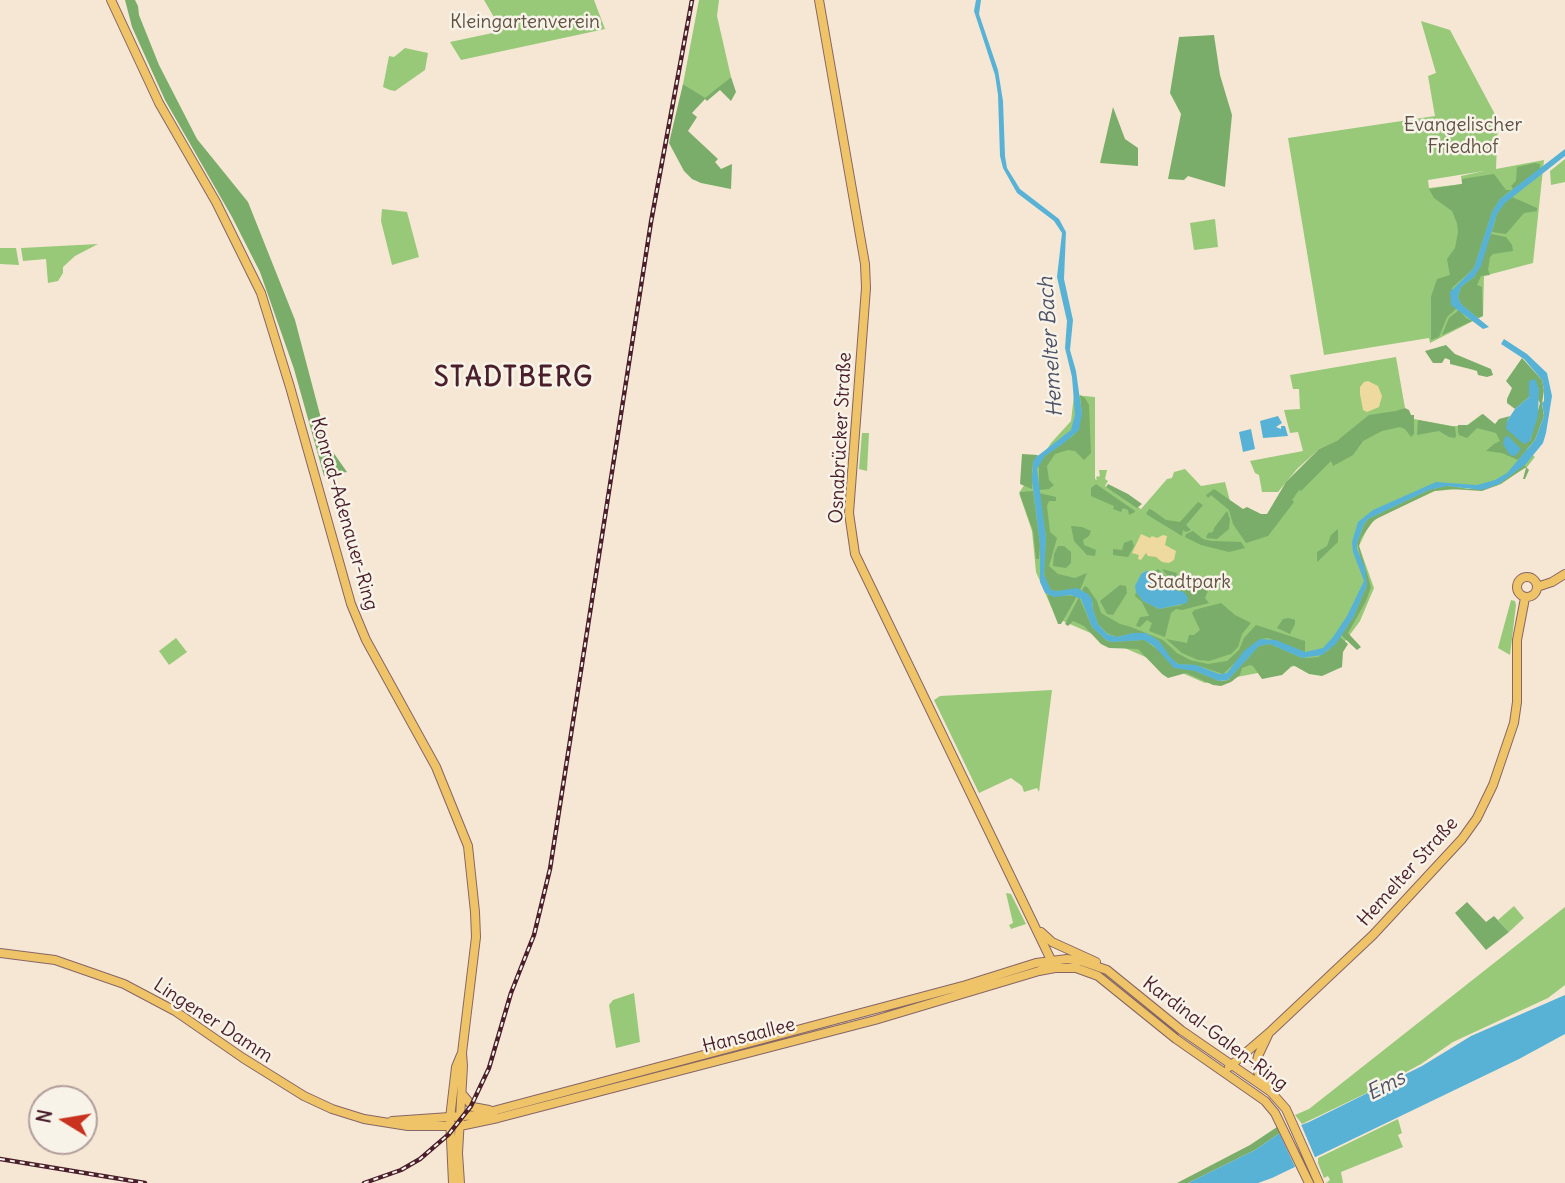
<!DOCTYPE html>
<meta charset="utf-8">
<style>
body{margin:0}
#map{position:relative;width:1565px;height:1183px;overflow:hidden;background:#f6e7d4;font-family:Delius,sans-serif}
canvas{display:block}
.north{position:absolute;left:28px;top:1085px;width:70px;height:70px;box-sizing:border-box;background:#f7f3e8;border:2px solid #b29e9c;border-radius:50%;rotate:281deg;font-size:19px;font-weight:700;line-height:28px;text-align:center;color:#4a1f2b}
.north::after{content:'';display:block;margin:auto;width:24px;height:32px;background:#c8321e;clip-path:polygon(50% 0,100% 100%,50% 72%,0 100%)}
</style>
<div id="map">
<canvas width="1565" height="1183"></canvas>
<div class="north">N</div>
</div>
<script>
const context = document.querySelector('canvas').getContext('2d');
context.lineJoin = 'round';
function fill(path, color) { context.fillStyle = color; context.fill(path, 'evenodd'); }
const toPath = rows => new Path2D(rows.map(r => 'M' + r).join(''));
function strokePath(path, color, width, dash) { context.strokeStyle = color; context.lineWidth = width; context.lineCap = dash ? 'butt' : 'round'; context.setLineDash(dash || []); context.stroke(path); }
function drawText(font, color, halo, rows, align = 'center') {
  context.font = font + ' Delius,sans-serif'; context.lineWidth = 5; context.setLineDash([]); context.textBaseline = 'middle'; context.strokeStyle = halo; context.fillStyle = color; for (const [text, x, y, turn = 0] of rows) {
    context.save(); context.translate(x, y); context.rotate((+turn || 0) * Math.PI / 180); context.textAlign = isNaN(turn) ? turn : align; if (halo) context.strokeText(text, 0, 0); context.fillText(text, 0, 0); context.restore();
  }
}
fill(toPath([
 [484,0,594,0,605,29,461,60,450,42,502,31],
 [699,0,719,0,717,16,731,77,705,99,683,84],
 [1421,21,1450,30,1498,120,1496,169,1544,160,1533,263,1484,276,1483,316,1430,343,1429,338,1324,355,1288,138,1435,116,1428,76,1436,73],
 [1484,171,1461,176,1462,184,1429,188,1428,180],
 [405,48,428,53,425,70,395,91,390,90,383,87,389,56,394,57],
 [1565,159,1565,182,1551,185,1550,171],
 [382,209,407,212,419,257,392,265,381,221],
 [1215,219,1218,247,1194,250,1190,223],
 [98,244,75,256,63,267,63,273,58,281,48,283,46,259,23,261,21,248],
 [0,248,16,248,19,265,0,264],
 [1396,357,1405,408,1319,449,1297,469,1278,492,1262,492,1259,475,1255,473,1250,461,1303,451,1298,432,1290,433,1284,410,1300,409,1299,389,1293,389,1290,375],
 [1074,395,1095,397,1095,479,1097,480,1096,477,1100,476,1099,470,1107,470,1105,479,1108,481,1105,486,1141,509,1167,479,1172,478,1174,472,1185,469,1201,486,1225,482,1230,501,1259,525,1283,498,1371,425,1414,419,1452,426,1466,426,1482,414,1535,457,1527,467,1496,486,1435,491,1379,517,1369,525,1359,546,1374,588,1360,621,1332,659,1205,683,1056,618,1036,572,1032,531,1019,493,1051,443,1071,421],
 [862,433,869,433,867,471,859,469],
 [1511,600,1515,601,1516,605,1510,655,1498,648],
 [176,638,187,652,169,665,159,651],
 [1052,690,1039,792,1037,788,1024,792,1022,786,1011,778,979,793,934,700,940,696],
 [1006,893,1011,894,1026,924,1011,929,1009,925,1013,923],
 [1514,906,1524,918,1509,932,1498,920],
 [1565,907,1565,985,1548,998,1453,1042,1421,1064,1373,1090,1302,1124,1295,1115,1309,1109],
 [634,993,640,1042,616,1048,609,1005,613,1000],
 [1398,1119,1402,1133,1398,1135,1403,1147,1341,1172,1343,1183,1326,1183,1330,1180,1328,1176,1324,1178,1318,1163,1318,1158]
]), '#97c979');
fill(toPath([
 [125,0,135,0,138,6,139,15,159,65,197,139,248,202,295,320,328,445,347,472,324,476,294,369,260,272,232,217,165,100,132,27],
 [1214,35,1220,75,1232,115,1225,187,1188,176,1184,180,1168,179,1181,114,1170,93,1179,37],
 [731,77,736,92,731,101,720,90,707,101,705,99,692,113,697,117,688,131,718,159,715,162,721,169,732,164,731,189,701,183,692,179,684,171,669,143,683,84,705,98],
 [1113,107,1125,139,1138,148,1138,166,1100,163],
 [1535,163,1540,164,1540,169,1513,189,1511,186,1516,181,1517,167],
 [1494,174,1506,190,1511,190,1500,199,1492,212,1474,268,1452,288,1457,308,1447,317,1439,337,1431,340,1431,297,1437,279,1450,275,1447,259,1455,248,1458,232,1457,223,1452,211,1434,198,1429,189,1462,184,1462,179],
 [1512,197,1537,208,1537,211,1524,213,1506,234,1492,232,1497,214,1505,202],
 [1491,234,1506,237,1512,245,1513,251,1493,254,1490,257,1488,270,1490,275,1481,276,1477,285,1482,287,1483,316,1478,318,1461,304,1458,297,1461,287,1474,277],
 [1459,310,1466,318,1472,321,1442,335,1449,318],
 [1446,345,1455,354,1491,369,1493,375,1487,377,1478,375,1477,371,1470,369,1450,364,1450,360,1445,358,1442,363,1433,363,1425,351],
 [1522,358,1542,380,1544,390,1542,404,1544,416,1535,440,1518,460,1502,453,1486,451,1494,444,1500,441,1496,433,1477,428,1467,438,1459,435,1458,432,1458,425,1468,425,1483,414,1495,424,1499,419,1510,416,1507,421,1530,441,1540,403,1529,383,1531,392,1529,397,1515,409,1507,403,1507,399,1512,388,1506,381],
 [1080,395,1085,398,1089,405,1091,453,1084,460,1075,451,1068,450,1055,454,1047,466,1049,480,1054,485,1049,489,1039,490,1039,463,1045,456,1074,435,1082,414],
 [1405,408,1409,410,1411,415,1414,415,1414,434,1411,437,1405,429,1400,427,1382,431,1363,441,1353,455,1333,466,1331,461,1301,491,1299,490,1292,500,1294,502,1268,536,1246,543,1233,524,1229,510,1211,495,1208,498,1206,495,1214,489,1243,509,1247,507,1261,514,1267,514,1286,482,1319,449,1338,440,1369,415,1396,411],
 [1418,420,1455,427,1456,436,1455,438,1449,437,1439,431,1417,435],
 [1022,454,1038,455,1033,463,1032,489,1020,484],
 [1524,465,1529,470,1525,479,1523,479,1526,468,1524,468,1501,484,1482,491,1451,489,1434,491,1374,520,1361,538,1359,546,1371,587,1366,601,1348,633,1361,647,1357,650,1341,635,1354,616,1367,585,1357,543,1364,525,1368,519,1429,490,1446,486,1469,489,1499,484],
 [1096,484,1135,511,1135,512,1129,515,1128,510,1123,508,1121,512,1113,509,1114,506,1091,496,1091,488],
 [1108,484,1128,494,1142,504,1137,508,1106,487],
 [1033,491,1040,545,1039,559,1036,559,1033,531,1020,495,1020,492],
 [1039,493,1056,497,1056,501,1049,501,1047,506,1050,532,1057,538,1049,566,1058,574,1075,578,1087,573,1080,590,1053,591,1049,588,1045,581,1044,570,1046,538],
 [1198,502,1203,505,1186,525,1191,530,1186,532,1183,530,1182,536,1146,514,1149,509,1152,510,1166,520,1180,522],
 [1227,511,1230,519,1229,529,1217,539,1206,538,1208,533,1213,532,1214,528],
 [1071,526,1082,527,1091,531,1089,536,1083,540,1084,545,1096,550,1095,556,1087,555,1074,541],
 [1338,529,1338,542,1317,562,1317,552,1327,546,1331,535],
 [1193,531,1203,539,1211,541,1241,542,1245,548,1229,552,1201,545,1185,537,1186,534],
 [1132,540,1134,546,1128,557,1113,555,1113,549,1122,550,1124,543],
 [1058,546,1064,546,1071,552,1071,563,1066,568,1053,566,1054,554],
 [1158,569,1175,585,1186,586,1201,581,1209,588,1205,598,1209,603,1182,610,1176,609,1171,613,1165,637,1149,631,1152,623,1147,620,1140,627,1136,626,1140,617,1149,616,1142,602,1135,596,1136,592,1143,601,1159,609,1182,605,1174,590,1155,571],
 [1162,569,1177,573,1176,577,1185,580,1187,576,1197,579,1187,583,1176,582,1170,579],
 [1120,585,1126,586,1127,593,1113,615,1107,614,1100,601],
 [1085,586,1088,588,1097,601,1101,613,1120,624,1128,626,1146,633,1163,640,1177,653,1190,660,1208,664,1227,661,1239,650,1244,638,1256,625,1305,641,1305,652,1268,638,1260,639,1223,674,1196,665,1178,664,1170,658,1159,641,1146,633,1133,633,1117,637,1107,633,1098,624,1093,610,1093,603,1082,590],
 [1047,595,1077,596,1061,624,1058,624],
 [1079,597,1092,627,1106,640,1112,642,1144,640,1186,669,1195,671,1219,681,1228,680,1259,646,1270,644,1302,658,1309,658,1318,657,1329,650,1340,637,1348,644,1343,652,1342,667,1322,676,1309,674,1293,665,1282,675,1262,679,1253,666,1250,665,1242,668,1240,675,1231,682,1221,686,1213,685,1186,673,1168,678,1162,674,1138,649,1109,648,1101,644,1084,626,1073,621,1068,626,1065,624],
 [1221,603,1235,615,1251,623,1242,634,1238,647,1231,654,1209,661,1198,660,1182,653,1166,639,1187,643,1189,635,1194,635,1200,630,1192,613,1194,610],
 [1289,618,1295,620,1295,624,1290,634,1277,628,1283,619],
 [1467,902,1486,922,1494,916,1509,932,1486,950,1455,913],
 [1277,1127,1280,1133,1255,1150,1188,1183,1177,1183,1250,1145]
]), '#79ad69');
fill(toPath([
 [1368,381,1378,386,1382,396,1379,407,1367,412,1363,410,1360,394,1360,387,1364,382],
 [1141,534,1150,538,1152,536,1157,538,1163,535,1167,536,1165,545,1176,551,1174,560,1169,563,1162,562,1156,557,1148,556,1146,553,1141,560,1138,559,1139,555,1132,553]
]), '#eeda9e');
fill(toPath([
 [976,0,981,0,979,14,998,70,1003,101,1005,156,1007,168,1020,189,1059,219,1066,232,1064,279,1073,320,1070,350,1076,371,1082,414,1079,430,1064,443,1045,456,1037,469,1046,538,1044,575,1051,590,1057,591,1077,588,1088,594,1092,599,1093,610,1098,624,1107,634,1117,637,1133,633,1146,633,1159,641,1171,658,1178,664,1196,665,1219,674,1227,673,1244,651,1260,639,1276,640,1305,652,1323,648,1333,637,1347,616,1364,581,1353,552,1352,542,1358,522,1373,510,1436,482,1477,485,1495,480,1507,473,1535,440,1544,416,1542,403,1544,401,1544,390,1542,380,1524,359,1501,344,1504,339,1527,354,1547,373,1552,396,1546,433,1543,443,1526,464,1499,484,1482,490,1447,486,1429,490,1368,519,1364,524,1357,543,1357,549,1365,568,1367,585,1354,616,1336,644,1322,655,1302,658,1270,644,1259,646,1228,680,1219,681,1195,671,1174,668,1154,646,1144,640,1112,642,1106,640,1092,627,1081,599,1071,595,1054,597,1045,593,1040,582,1040,545,1032,480,1033,463,1035,458,1071,430,1075,415,1072,377,1065,348,1067,321,1057,277,1062,233,1054,221,1017,193,1003,168,1000,156,998,95,995,75,974,11],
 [1565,149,1565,156,1505,203,1497,214,1481,266,1474,277,1461,287,1458,297,1461,304,1489,327,1483,329,1451,305,1450,292,1474,268,1492,212,1500,199],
 [1535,379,1539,389,1538,416,1530,441,1524,444,1506,429,1507,421,1515,409,1529,397,1529,381],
 [1278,416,1282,423,1276,427,1281,429,1281,426,1285,426,1288,436,1263,438,1260,421],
 [1251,429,1255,449,1243,452,1239,432],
 [1508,436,1521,449,1515,456,1510,455,1503,444,1505,437],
 [1146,571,1155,571,1174,590,1184,592,1188,598,1187,603,1159,609,1143,601,1136,592,1135,586,1141,574],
 [1565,995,1565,1034,1519,1059,1272,1178,1258,1183,1188,1183,1255,1150,1280,1133,1309,1122,1422,1066,1471,1036]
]), '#58b2d6');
fill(toPath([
 [1300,1122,1317,1162,1297,1171,1278,1130]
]), '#f6e7d4');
const major = toPath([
 [111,0,159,103,216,202,261,293,290,387,351,604,366,640,436,767,468,846,475,912,476,937,462,1053,463,1066,458,1153,460,1183],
 [819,0,865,264,866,288,849,513,855,554,1052,962],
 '1517 587a10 10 0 1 1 20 0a10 10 0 1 1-20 0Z',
 [1537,587,1552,582,1565,574],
 [1041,932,1052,942,1096,962],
 [0,953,55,960,124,984,175,1011,243,1058,304,1096,332,1109,364,1119,408,1126,460,1126,498,1118,875,1020,1039,971,1055,968,1076,968,1098,976,1176,1039,1265,1101,1275,1113,1309,1183],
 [1268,1035,1258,1056,1256,1065,1259,1075,1270,1089],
 [1229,1067,1271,1031,1373,935,1462,839,1477,818,1493,785,1514,723,1517,702,1517,640,1525,598],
 [463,1095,473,1107,489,1110],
 [392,1121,478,1115,966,985,1036,963,1067,959,1081,961,1107,970,1181,1030,1271,1092,1286,1109,1319,1183],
 [453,1183,450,1118,456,1067,461,1055]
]);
strokePath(major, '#866566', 10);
strokePath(major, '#efc469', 8);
const rail = toPath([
 [0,1159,145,1183],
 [364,1183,401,1170,420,1159,449,1134,471,1106,489,1068,511,993,534,935,550,869,651,222,692,0]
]);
strokePath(rail, '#4a1f2b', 4.5);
strokePath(rail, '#f7f3e8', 2, [5]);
drawText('19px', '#615242', '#f7f3e8', [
 ["Kleingartenverein",525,23],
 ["Evangelischer",1463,126],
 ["Friedhof",1463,148],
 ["Stadtpark",1189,583]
]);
drawText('19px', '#4a1f2b', '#f7f3e8', [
 ["Osnabrücker Straße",841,438,-87],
 ["Konrad-Adenauer-Ring",344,514,74],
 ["Hemelter Straße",1408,872,-48],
 ["Lingener Damm",213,1021,33],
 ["Kardinal-Galen-Ring",1215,1034,37],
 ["Hansaallee",749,1036,-14]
]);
drawText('italic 21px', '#4f5267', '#f7f3e8', [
 ["Hemelter Bach",1051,347,-94],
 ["Ems",1386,1086,-27]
]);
context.letterSpacing = '2px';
drawText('bold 26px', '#4a1f2b', '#f7f3e8', [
 ["STADTBERG",514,379]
]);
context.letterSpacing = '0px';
</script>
